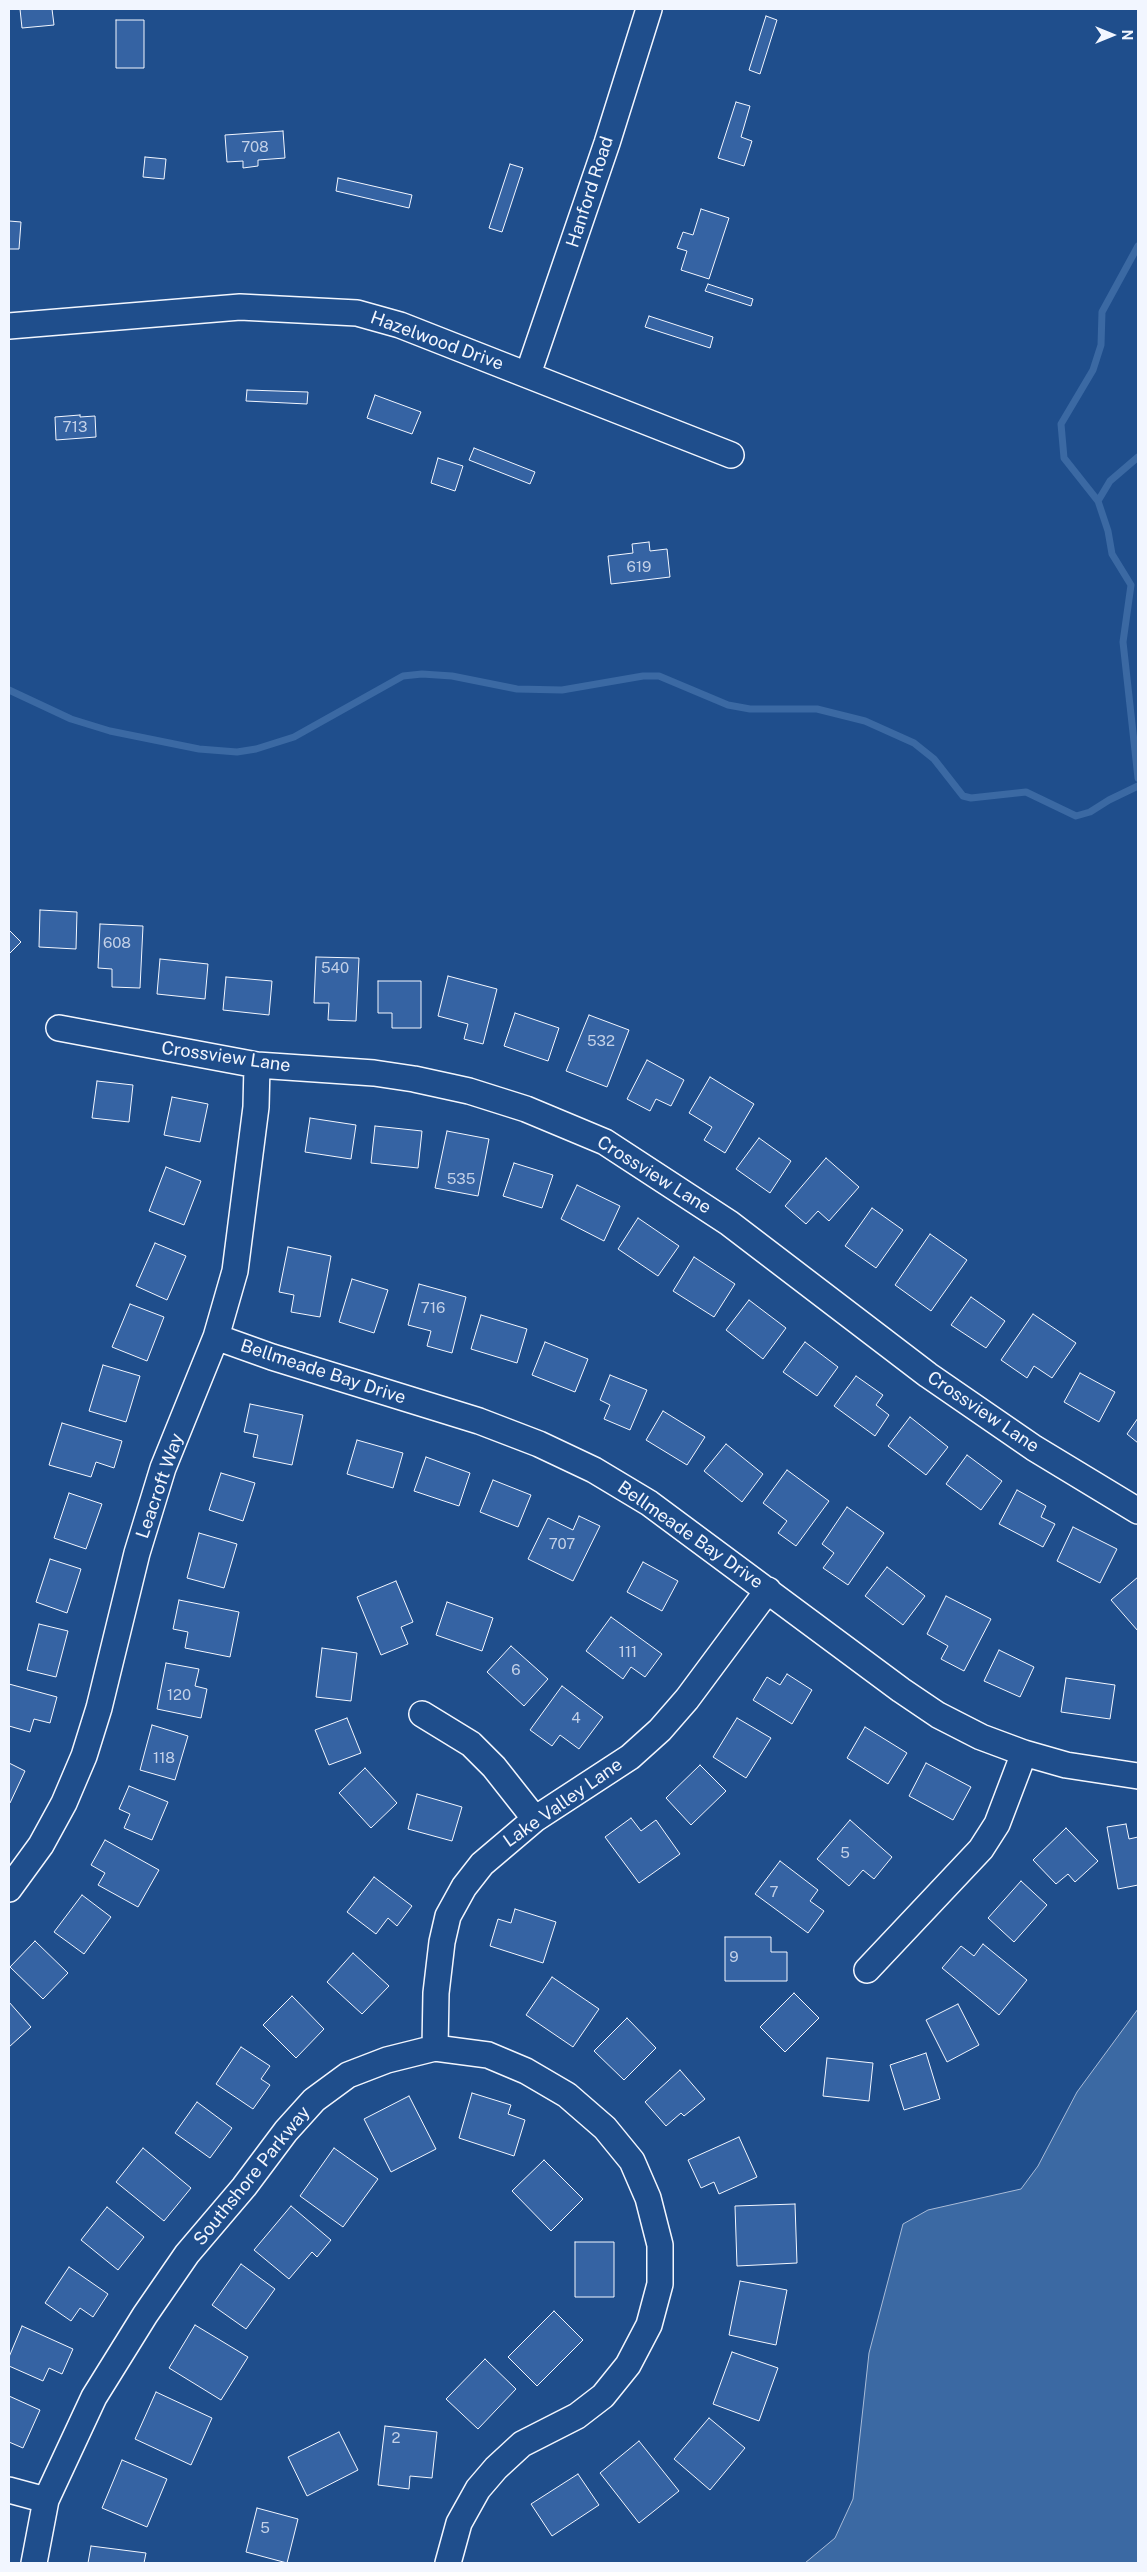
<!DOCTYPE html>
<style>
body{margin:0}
#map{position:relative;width:1147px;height:2572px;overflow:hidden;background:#1f4e8c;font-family:"Public Sans",sans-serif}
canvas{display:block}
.frame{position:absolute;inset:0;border:10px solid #f2f6ff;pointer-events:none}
.north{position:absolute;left:1087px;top:10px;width:50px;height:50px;-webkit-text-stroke:4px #1f4e8c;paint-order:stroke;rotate:90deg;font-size:14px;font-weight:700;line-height:20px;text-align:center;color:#f2f6ff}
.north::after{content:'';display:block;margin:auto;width:18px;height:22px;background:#f2f6ff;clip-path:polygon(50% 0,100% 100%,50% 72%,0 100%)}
</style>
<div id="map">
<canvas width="1147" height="2572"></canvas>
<div class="frame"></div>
<div class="north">N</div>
</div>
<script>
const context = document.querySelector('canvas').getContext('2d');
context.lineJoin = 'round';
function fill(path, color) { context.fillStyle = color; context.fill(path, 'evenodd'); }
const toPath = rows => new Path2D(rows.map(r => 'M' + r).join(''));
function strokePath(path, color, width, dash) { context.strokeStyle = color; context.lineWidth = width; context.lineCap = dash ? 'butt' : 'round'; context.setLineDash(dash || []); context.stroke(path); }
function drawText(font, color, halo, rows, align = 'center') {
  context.font = font + ' "Public Sans",sans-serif'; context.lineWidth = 4; context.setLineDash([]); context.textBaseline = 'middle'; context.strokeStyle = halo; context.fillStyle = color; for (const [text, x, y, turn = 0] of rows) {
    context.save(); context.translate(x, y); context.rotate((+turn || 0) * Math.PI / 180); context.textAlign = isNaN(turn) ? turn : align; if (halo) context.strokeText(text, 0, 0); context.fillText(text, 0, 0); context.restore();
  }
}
const water = toPath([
 [1138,2009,1138,2563,805,2563,835,2538,853,2499,869,2353,903,2224,928,2210,1021,2189,1038,2166,1077,2092,1138,2009]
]);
fill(water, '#3b69a3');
strokePath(water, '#a8bbd7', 1);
strokePath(toPath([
 [1138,246,1102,312,1101,345,1093,370,1061,424,1064,458,1098,501,1108,531,1112,554,1131,585,1123,642,1138,778],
 [1098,501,1110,481,1138,457],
 [9,690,71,719,110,731,199,749,237,752,256,749,294,737,403,676,422,674,452,676,517,689,562,690,643,676,659,676,728,705,750,709,817,709,865,721,914,743,934,759,963,796,971,798,1026,792,1076,816,1090,812,1109,800,1138,786]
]), '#3b69a3', 7);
const building = toPath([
 [20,9,52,9,54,25,22,28,20,9],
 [766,16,777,20,760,74,749,70,766,16],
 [116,20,144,20,144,68,116,68,116,20],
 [736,102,750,106,741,137,752,141,744,166,718,158,736,102],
 [283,131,285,158,258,160,258,166,243,168,243,161,227,162,225,135,283,131],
 [145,157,166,159,164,179,143,177,145,157],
 [510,164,523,168,502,232,489,228,510,164],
 [338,178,412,195,409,208,336,191,338,178],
 [701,209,729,218,709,279,681,270,687,251,677,248,683,232,693,235,701,209],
 [9,221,21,222,19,249,9,249,9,221],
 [708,284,753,299,751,306,705,291,708,284],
 [649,316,713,337,710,348,645,327,649,316],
 [247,390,308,392,307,404,246,401,247,390],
 [375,395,421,412,412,434,367,418,375,395],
 [80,415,80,417,95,416,96,437,56,440,55,417,80,415],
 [474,448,535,472,530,484,469,460,474,448],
 [438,458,463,466,455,491,431,483,438,458],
 [649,542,650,551,667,549,670,577,611,584,608,556,633,553,632,544,649,542],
 [40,910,77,912,76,949,39,947,40,910],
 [100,924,143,926,140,988,112,987,112,969,98,968,100,924],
 [9,930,21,942,9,954,9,930],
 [316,957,359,958,356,1021,328,1020,329,1003,314,1003,316,957],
 [160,959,208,964,205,999,157,994,160,959],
 [448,976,497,989,483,1044,464,1039,468,1024,438,1016,448,976],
 [226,977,272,981,269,1015,223,1010,226,977],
 [378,981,421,981,421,1028,392,1028,392,1013,378,1013,378,981],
 [515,1013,559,1028,548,1061,504,1046,515,1013],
 [589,1015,629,1030,607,1087,566,1071,589,1015],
 [647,1060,684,1080,671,1106,656,1099,650,1111,627,1099,647,1060],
 [710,1077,754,1104,725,1153,704,1140,712,1127,689,1113,710,1077],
 [97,1081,133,1085,129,1122,92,1118,97,1081],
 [172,1097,208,1104,200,1142,164,1135,172,1097],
 [310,1118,356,1125,351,1159,305,1152,310,1118],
 [375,1126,422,1131,418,1168,371,1163,375,1126],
 [447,1131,489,1139,478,1196,435,1188,447,1131],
 [759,1138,791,1161,770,1193,736,1169,759,1138],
 [826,1158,859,1187,829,1221,818,1211,806,1224,785,1206,826,1158],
 [514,1163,553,1175,542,1208,503,1196,514,1163],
 [166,1167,201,1181,184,1225,149,1211,166,1167],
 [577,1185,620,1206,604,1241,561,1219,577,1185],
 [872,1208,903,1230,876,1268,845,1246,872,1208],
 [638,1218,679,1246,658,1276,618,1249,638,1218],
 [930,1234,967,1260,931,1311,895,1285,930,1234],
 [155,1243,186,1256,167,1300,136,1286,155,1243],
 [288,1247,331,1256,320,1317,291,1312,294,1295,279,1292,288,1247],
 [694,1257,735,1284,714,1317,673,1291,694,1257],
 [352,1279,388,1290,374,1333,339,1322,352,1279],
 [419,1284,466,1297,452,1353,427,1346,431,1331,408,1325,419,1284],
 [971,1297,1005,1321,986,1348,951,1325,971,1297],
 [749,1300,786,1328,763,1359,726,1330,749,1300],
 [130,1304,164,1317,147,1361,112,1347,130,1304],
 [1033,1314,1076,1343,1052,1378,1034,1366,1027,1378,1001,1360,1033,1314],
 [481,1315,527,1329,517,1363,471,1349,481,1315],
 [545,1342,588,1359,575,1392,532,1375,545,1342],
 [805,1342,838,1367,817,1396,783,1372,805,1342],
 [103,1365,140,1376,126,1422,89,1411,103,1365],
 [1080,1373,1115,1392,1099,1422,1064,1402,1080,1373],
 [610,1375,647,1390,630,1430,604,1419,610,1405,600,1400,610,1375],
 [856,1376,883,1395,876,1405,889,1415,875,1436,834,1406,856,1376],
 [250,1404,303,1415,292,1465,253,1457,258,1435,244,1432,250,1404],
 [663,1411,705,1437,687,1465,646,1440,663,1411],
 [910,1417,948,1447,926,1475,888,1446,910,1417],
 [1138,1418,1138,1443,1127,1434,1138,1418],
 [62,1423,122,1441,114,1468,96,1462,91,1477,49,1465,62,1423],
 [357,1440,403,1453,393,1488,347,1474,357,1440],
 [726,1444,763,1474,742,1502,704,1471,726,1444],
 [967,1455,1002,1481,981,1510,946,1484,967,1455],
 [426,1457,470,1473,459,1506,414,1491,426,1457],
 [787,1470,829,1501,796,1546,778,1533,787,1521,763,1503,787,1470],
 [221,1473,255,1483,243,1521,209,1510,221,1473],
 [493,1480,531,1495,518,1527,480,1512,493,1480],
 [1017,1490,1046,1506,1041,1517,1055,1524,1043,1547,999,1524,1017,1490],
 [69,1493,102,1504,86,1549,54,1538,69,1493],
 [847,1507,884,1533,848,1585,823,1568,834,1553,822,1544,847,1507],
 [579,1516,600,1526,573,1581,528,1559,548,1518,573,1530,579,1516],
 [1073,1527,1117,1549,1100,1583,1057,1561,1073,1527],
 [199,1533,237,1544,224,1588,187,1578,199,1533],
 [50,1559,81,1569,67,1613,36,1602,50,1559],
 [643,1562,678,1581,662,1611,627,1592,643,1562],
 [887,1567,925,1596,903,1625,865,1596,887,1567],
 [1138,1577,1138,1631,1111,1600,1138,1577],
 [396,1581,413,1622,401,1627,408,1644,381,1655,357,1597,396,1581],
 [946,1596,991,1619,964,1671,941,1659,948,1646,927,1634,946,1596],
 [179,1600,239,1612,230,1657,185,1648,188,1632,173,1629,179,1600],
 [447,1602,493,1618,482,1651,436,1635,447,1602],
 [611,1617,662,1654,645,1677,631,1667,623,1679,586,1651,611,1617],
 [39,1624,68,1631,56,1677,27,1670,39,1624],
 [511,1646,548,1679,524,1706,487,1672,511,1646],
 [322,1648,357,1653,351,1701,316,1697,322,1648],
 [999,1650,1034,1667,1020,1697,984,1681,999,1650],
 [166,1663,199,1669,195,1686,207,1689,201,1718,157,1709,166,1663],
 [787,1674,812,1690,792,1724,753,1700,767,1677,780,1685,787,1674],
 [1066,1678,1115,1685,1110,1719,1061,1712,1066,1678],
 [9,1684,57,1697,50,1723,34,1719,30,1732,9,1726,9,1684],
 [562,1686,603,1717,579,1749,560,1735,552,1746,530,1730,562,1686],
 [347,1718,361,1753,329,1765,315,1730,347,1718],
 [737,1718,771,1738,746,1778,713,1757,737,1718],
 [152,1725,188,1736,175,1780,140,1770,152,1725],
 [865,1727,907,1753,888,1784,847,1758,865,1727],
 [9,1763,25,1771,10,1803,9,1802,9,1763],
 [926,1763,971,1787,953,1820,909,1796,926,1763],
 [700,1765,726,1791,691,1825,666,1798,700,1765],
 [365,1768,397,1803,371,1828,339,1793,365,1768],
 [129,1786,168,1802,152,1840,124,1828,130,1814,119,1809,129,1786],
 [417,1794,462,1807,452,1841,408,1829,417,1794],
 [631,1818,641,1831,656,1820,680,1854,639,1883,605,1837,631,1818],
 [850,1820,892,1857,874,1879,863,1870,849,1886,817,1859,850,1820],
 [1126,1824,1129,1839,1138,1837,1138,1885,1118,1889,1107,1827,1126,1824],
 [1066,1828,1098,1861,1075,1882,1068,1874,1056,1884,1033,1860,1066,1828],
 [105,1840,159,1870,138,1907,98,1885,105,1873,91,1865,105,1840],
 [780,1861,818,1890,810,1901,824,1911,808,1933,755,1894,780,1861],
 [374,1877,412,1906,397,1926,388,1918,376,1934,347,1912,374,1877],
 [1021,1881,1047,1905,1014,1942,988,1918,1021,1881],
 [82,1895,111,1917,84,1954,54,1932,82,1895],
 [515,1909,556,1922,543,1963,490,1946,498,1919,511,1923,515,1909],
 [725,1937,771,1937,771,1952,787,1952,787,1981,725,1981,725,1937],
 [35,1941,68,1973,43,1999,10,1967,35,1941],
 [983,1944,1027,1980,999,2015,942,1968,961,1946,974,1956,983,1944],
 [353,1953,389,1986,362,2014,327,1982,353,1953],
 [552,1977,599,2009,573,2047,526,2015,552,1977],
 [794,1993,819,2018,785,2052,760,2027,794,1993],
 [292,1996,324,2029,296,2058,263,2025,292,1996],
 [9,2002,31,2027,9,2047,9,2002],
 [958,2004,979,2045,947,2062,926,2020,958,2004],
 [627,2018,656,2048,624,2080,594,2051,627,2018],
 [241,2047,270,2066,261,2079,270,2085,253,2109,216,2084,241,2047],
 [926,2053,940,2099,904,2110,890,2065,926,2053],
 [827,2058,873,2063,869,2101,823,2096,827,2058],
 [680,2070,705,2099,684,2116,681,2113,666,2126,645,2102,680,2070],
 [472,2093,511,2105,508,2114,525,2120,514,2156,459,2138,472,2093],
 [409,2096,436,2149,391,2172,364,2119,409,2096],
 [197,2102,232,2128,210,2158,175,2133,197,2102],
 [739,2137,757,2177,719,2194,714,2182,701,2188,688,2160,739,2137],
 [143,2148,191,2188,164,2221,116,2182,143,2148],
 [334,2148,378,2179,343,2227,300,2196,334,2148],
 [544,2160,583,2199,551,2231,512,2191,544,2160],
 [795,2204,797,2263,737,2266,735,2206,795,2204],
 [291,2206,331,2240,317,2257,312,2252,289,2279,254,2250,291,2206],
 [107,2207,144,2237,118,2270,81,2240,107,2207],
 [575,2242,614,2242,614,2297,575,2297,575,2242],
 [241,2264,275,2289,246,2329,212,2305,241,2264],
 [69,2267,108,2294,93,2317,80,2308,71,2321,45,2303,69,2267],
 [740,2281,787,2290,776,2345,729,2335,740,2281],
 [554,2311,583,2340,537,2386,508,2357,554,2311],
 [195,2325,248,2357,221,2400,169,2368,195,2325],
 [22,2326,73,2349,62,2374,49,2368,43,2381,9,2366,9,2357,22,2326],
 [732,2352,778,2368,759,2421,713,2404,732,2352],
 [485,2359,516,2389,478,2429,446,2399,485,2359],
 [156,2392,212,2418,191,2465,135,2439,156,2392],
 [9,2396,40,2410,23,2448,9,2442,9,2396],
 [709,2418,745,2448,710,2490,674,2459,709,2418],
 [385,2426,437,2432,432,2478,410,2476,409,2489,378,2485,385,2426],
 [339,2432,358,2470,307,2496,288,2457,339,2432],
 [639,2441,679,2491,639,2523,600,2473,639,2441],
 [122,2460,167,2479,147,2527,102,2508,122,2460],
 [578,2474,599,2505,552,2536,531,2504,578,2474],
 [257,2508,298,2519,287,2563,246,2552,257,2508],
 [91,2546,146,2553,144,2563,88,2563,91,2546]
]);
fill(building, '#3563a3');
strokePath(building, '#f2f6ff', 1);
const minor = toPath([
 [9,326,240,307,357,313,400,325,731,455],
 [528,374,607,143,649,9],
 [59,1028,257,1065,374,1073,414,1079,469,1091,526,1109,605,1142,729,1223,928,1375,1034,1448,1138,1511],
 [216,1337,272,1357,479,1421,539,1444,594,1470,649,1503,901,1690,938,1715,981,1737,1024,1753,1066,1765,1138,1776],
 [422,1714,471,1744,494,1767,535,1819],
 [9,1889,41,1845,64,1803,84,1756,99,1708,137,1553,163,1468,216,1337,235,1271,256,1107,257,1065],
 [867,1970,981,1849,997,1824,1024,1753],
 [435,2048,436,1993,442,1942,448,1916,464,1887,482,1864,535,1819,630,1757,660,1730,687,1699,768,1590],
 [9,2490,46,2500],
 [34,2563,46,2500,94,2397,145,2315,187,2254,244,2187,286,2131,314,2100,348,2075,387,2060,435,2048,488,2055,526,2071,567,2095,605,2128,632,2161,648,2198,660,2245,660,2284,649,2325,628,2365,603,2396,577,2416,522,2444,496,2468,478,2489,459,2523,448,2563]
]);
strokePath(minor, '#f2f6ff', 28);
strokePath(minor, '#1f4e8c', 25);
drawText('15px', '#c3d1e8', null, [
 ["708",255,147],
 ["713",75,427],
 ["619",639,567],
 ["608",117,943],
 ["540",335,968],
 ["532",601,1041],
 ["535",461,1179],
 ["716",433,1308],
 ["707",562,1544],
 ["111",628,1652],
 ["6",516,1670],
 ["120",179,1695],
 ["4",576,1718],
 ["118",164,1758],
 ["5",845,1853],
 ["7",774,1892],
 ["9",734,1957],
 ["2",396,2438],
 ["5",265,2528]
]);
drawText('18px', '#f2f6ff', '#1f4e8c', [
 ["Hanford Road",590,192,-72],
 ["Hazelwood Drive",437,341,20],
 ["Crossview Lane",226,1057,8],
 ["Crossview Lane",654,1175,32],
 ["Bellmeade Bay Drive",323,1372,18],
 ["Crossview Lane",983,1412,34],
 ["Leacroft Way",160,1486,-71],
 ["Bellmeade Bay Drive",690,1535,35],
 ["Lake Valley Lane",563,1803,-35],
 ["Southshore Parkway",252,2176,-51]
]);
</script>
